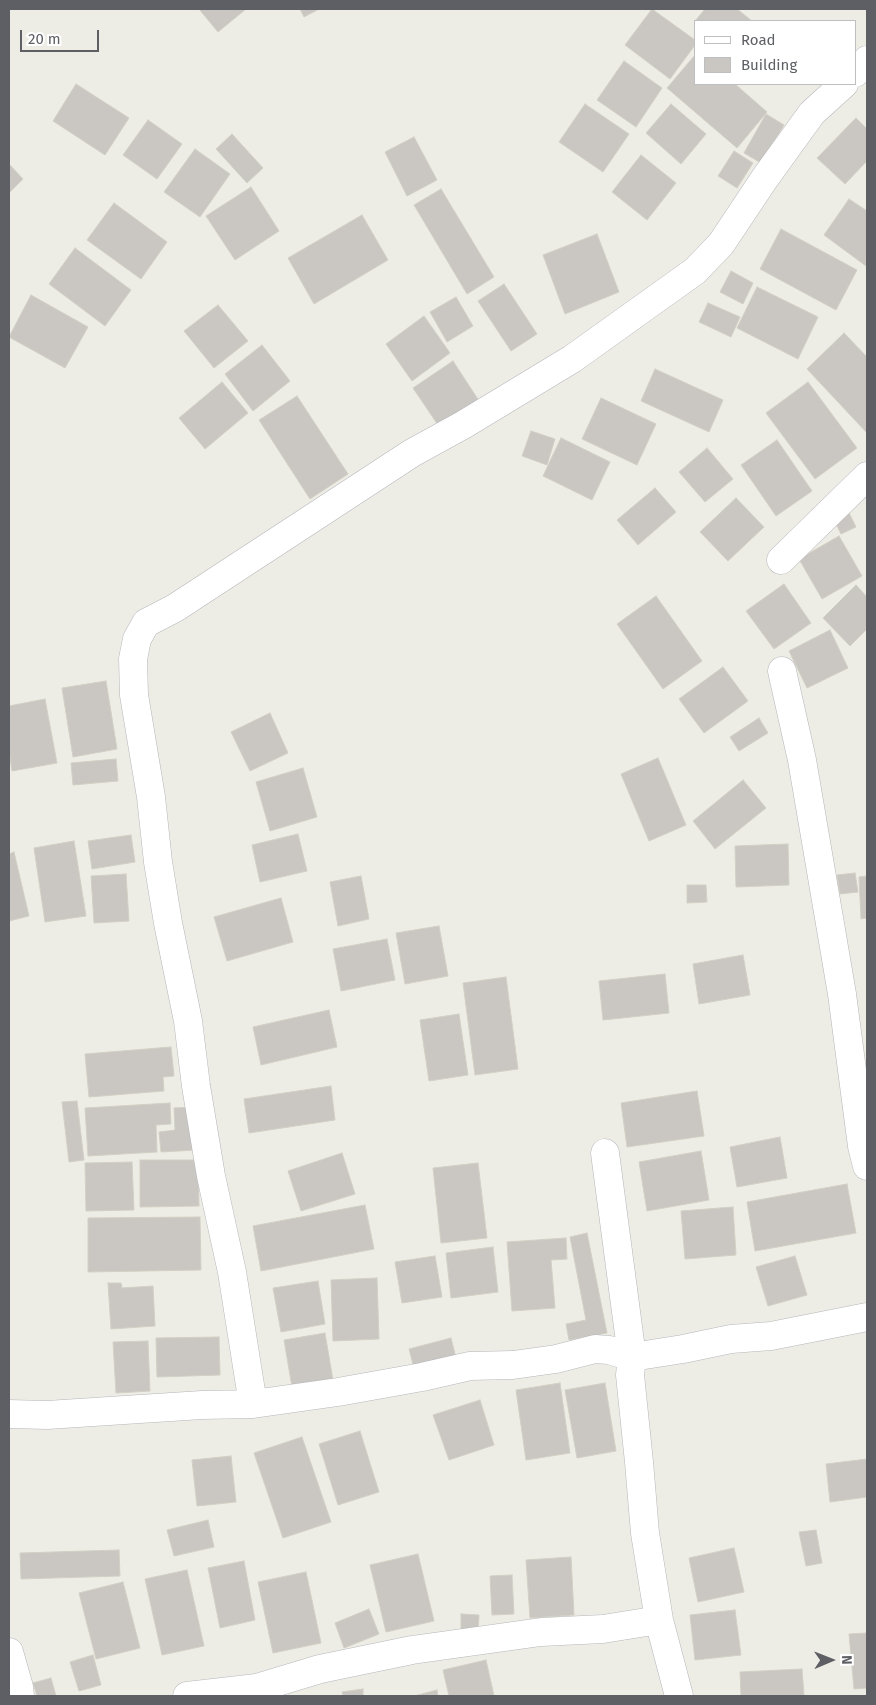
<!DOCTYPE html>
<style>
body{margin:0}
#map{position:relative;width:876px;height:1705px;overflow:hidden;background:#eeede5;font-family:"Fira Sans",sans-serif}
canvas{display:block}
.frame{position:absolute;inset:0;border:10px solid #5d5f64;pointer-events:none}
.legend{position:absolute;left:694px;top:20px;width:162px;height:65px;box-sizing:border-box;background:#fff;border:1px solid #bebfc1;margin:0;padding:6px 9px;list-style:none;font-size:15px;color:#5d5f64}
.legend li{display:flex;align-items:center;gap:10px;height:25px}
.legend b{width:25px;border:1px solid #bebfc1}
.north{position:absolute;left:806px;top:1635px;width:50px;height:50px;-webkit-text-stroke:4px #fff;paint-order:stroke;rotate:89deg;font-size:14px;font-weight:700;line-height:20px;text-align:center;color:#5d5f64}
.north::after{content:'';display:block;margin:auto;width:18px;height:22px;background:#5d5f64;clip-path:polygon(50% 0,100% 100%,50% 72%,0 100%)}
.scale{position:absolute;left:20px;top:30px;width:79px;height:22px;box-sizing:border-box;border:2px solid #5d5f64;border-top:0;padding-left:6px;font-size:15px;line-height:18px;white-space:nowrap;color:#5d5f64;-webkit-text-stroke:4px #fff;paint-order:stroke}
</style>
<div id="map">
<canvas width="876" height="1705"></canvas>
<div class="frame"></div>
<ul class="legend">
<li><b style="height:6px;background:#fff"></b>Road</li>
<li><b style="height:14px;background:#cac7c2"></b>Building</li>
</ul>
<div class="north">N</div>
<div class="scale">20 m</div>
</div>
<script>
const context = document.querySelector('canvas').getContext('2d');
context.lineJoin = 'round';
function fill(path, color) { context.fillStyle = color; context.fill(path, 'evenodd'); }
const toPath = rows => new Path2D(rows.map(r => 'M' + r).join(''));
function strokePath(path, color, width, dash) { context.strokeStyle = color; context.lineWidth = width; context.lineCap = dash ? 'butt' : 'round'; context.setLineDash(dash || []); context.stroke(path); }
const building = toPath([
 [199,9,246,9,218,32,199,9],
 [300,9,319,9,304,17,300,9],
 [652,9,695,40,695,45,670,79,625,45,652,9],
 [705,9,737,9,752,21,695,21,705,9],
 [695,55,695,84,735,84,767,112,737,148,667,88,695,55],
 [624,61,662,88,636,127,597,100,624,61],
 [76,84,129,118,105,155,53,121,76,84],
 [585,104,629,134,603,172,559,142,585,104],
 [671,104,706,134,681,164,646,133,671,104],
 [766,114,784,125,761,163,744,153,766,114],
 [856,118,867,129,867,161,845,184,817,158,856,118],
 [148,120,182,144,157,179,123,155,148,120],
 [232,134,263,168,247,183,216,149,232,134],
 [414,137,437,180,407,196,385,152,414,137],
 [195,149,230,174,200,217,164,192,195,149],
 [734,151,753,163,737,188,718,176,734,151],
 [641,155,676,183,647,220,612,192,641,155],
 [9,164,23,179,9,193,9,164],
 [251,187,279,231,235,260,206,216,251,187],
 [441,189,494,277,467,294,414,205,441,189],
 [849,199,867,211,866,266,824,235,849,199],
 [114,203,167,242,141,279,87,240,114,203],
 [362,215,388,260,314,304,288,258,362,215],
 [781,229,857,270,836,310,760,269,781,229],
 [597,234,619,292,565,314,543,255,597,234],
 [75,248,131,290,105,326,49,284,75,248],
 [731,271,753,283,743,304,720,292,731,271],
 [504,284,537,334,511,351,478,301,504,284],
 [757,287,818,317,798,359,737,328,757,287],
 [31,295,88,327,65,368,9,337,31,295],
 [456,297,473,326,447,342,430,312,456,297],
 [708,303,740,317,731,337,699,322,708,303],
 [218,305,248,341,214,368,184,331,218,305],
 [424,316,450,353,412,381,386,344,424,316],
 [844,333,867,357,867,433,807,369,844,333],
 [262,345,290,381,253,411,225,374,262,345],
 [453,361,481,404,442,431,413,388,453,361],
 [655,369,723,400,709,432,641,401,655,369],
 [222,382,248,413,205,449,179,418,222,382],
 [808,382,857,448,815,479,766,413,808,382],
 [297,396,348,474,310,499,259,420,297,396],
 [601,398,656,424,637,465,582,439,601,398],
 [531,431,555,439,547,465,522,456,531,431],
 [561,438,610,462,592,500,543,476,561,438],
 [777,440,812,491,776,516,741,465,777,440],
 [707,448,733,479,705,502,679,472,707,448],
 [655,488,676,512,638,545,617,520,655,488],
 [736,498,764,527,728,561,700,532,736,498],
 [848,511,856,527,841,534,833,518,848,511],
 [839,536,862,576,822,599,799,559,839,536],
 [784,584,811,623,774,649,746,611,784,584],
 [856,585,867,597,867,629,850,646,823,618,856,585],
 [656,596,702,661,663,689,617,624,656,596],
 [830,630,848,668,807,688,789,651,830,630],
 [723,667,748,701,704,733,679,699,723,667],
 [106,681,117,749,73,757,62,688,106,681],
 [45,699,57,763,12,771,9,751,9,706,45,699],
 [270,713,288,753,250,771,231,732,270,713],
 [759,718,768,733,739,751,730,737,759,718],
 [658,758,686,825,649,841,621,774,658,758],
 [116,759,118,781,73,785,71,763,116,759],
 [303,768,317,817,270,831,256,782,303,768],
 [743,780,766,808,715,849,693,821,743,780],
 [298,834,307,871,260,882,252,845,298,834],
 [131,835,135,862,92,869,88,841,131,835],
 [74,841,86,916,45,922,34,848,74,841],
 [788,844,789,885,736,887,735,846,788,844],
 [14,852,29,916,9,921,9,854,14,852],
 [855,873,858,892,840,894,837,875,855,873],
 [126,874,129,921,94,923,91,876,126,874],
 [361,876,369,919,338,926,330,882,361,876],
 [867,876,867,918,861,919,859,877,867,876],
 [687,885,706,885,707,902,687,903,687,885],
 [281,898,293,942,227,961,214,917,281,898],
 [439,926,448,976,405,984,396,933,439,926],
 [387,939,395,980,341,991,333,949,387,939],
 [743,955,750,995,699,1004,693,964,743,955],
 [665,974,669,1013,603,1020,599,981,665,974],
 [506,977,518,1069,475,1075,463,983,506,977],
 [329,1010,337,1047,261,1065,253,1027,329,1010],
 [459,1014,468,1075,429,1081,420,1020,459,1014],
 [171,1047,174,1076,163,1077,164,1091,89,1097,85,1054,171,1047],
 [331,1086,335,1120,249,1133,244,1099,331,1086],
 [697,1091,704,1136,627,1147,621,1103,697,1091],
 [77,1101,84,1160,69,1162,62,1102,77,1101],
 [170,1103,171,1124,156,1125,157,1152,88,1156,85,1108,170,1103],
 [195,1107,197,1150,161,1152,159,1132,175,1130,174,1108,195,1107],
 [780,1137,787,1178,737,1187,730,1147,780,1137],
 [701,1151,709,1200,647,1211,639,1162,701,1151],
 [342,1153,355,1194,301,1211,288,1171,342,1153],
 [140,1160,198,1160,199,1206,140,1207,140,1160],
 [132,1162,134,1210,86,1211,85,1163,132,1162],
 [478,1163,487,1238,441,1243,433,1168,478,1163],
 [847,1184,856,1233,755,1251,747,1202,847,1184],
 [365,1205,374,1249,261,1271,253,1226,365,1205],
 [733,1207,736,1255,685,1259,681,1211,733,1207],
 [200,1217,201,1270,88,1272,88,1218,200,1217],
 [587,1233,607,1333,569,1340,566,1324,586,1320,570,1237,587,1233],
 [566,1238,567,1259,551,1260,555,1308,512,1311,507,1242,566,1238],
 [493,1247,498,1292,451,1298,446,1253,493,1247],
 [435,1256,442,1297,402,1303,395,1262,435,1256],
 [795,1256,807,1295,768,1306,756,1267,795,1256],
 [377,1278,379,1339,333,1341,331,1280,377,1278],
 [318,1281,325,1324,281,1332,273,1288,318,1281],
 [108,1283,121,1283,122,1288,153,1286,155,1326,111,1329,108,1283],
 [325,1333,333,1380,292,1387,284,1340,325,1333],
 [219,1337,220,1375,157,1377,156,1338,219,1337],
 [451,1338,457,1362,415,1372,409,1349,451,1338],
 [148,1341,150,1391,116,1393,113,1342,148,1341],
 [560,1383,570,1453,526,1460,516,1390,560,1383],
 [605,1383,616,1451,577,1458,565,1390,605,1383],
 [480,1400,494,1445,449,1460,433,1415,480,1400],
 [360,1431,379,1492,338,1505,319,1444,360,1431],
 [302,1437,331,1522,283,1538,254,1453,302,1437],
 [231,1456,236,1502,197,1506,192,1460,231,1456],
 [867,1459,867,1497,830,1502,826,1464,867,1459],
 [208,1520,214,1547,174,1556,167,1530,208,1520],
 [816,1530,822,1563,806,1566,799,1532,816,1530],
 [734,1548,744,1592,698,1602,689,1558,734,1548],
 [119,1550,120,1576,21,1579,20,1553,119,1550],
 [418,1554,434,1621,386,1632,370,1565,418,1554],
 [571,1557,574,1615,530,1618,526,1560,571,1557],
 [244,1561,255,1620,220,1628,208,1568,244,1561],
 [187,1570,204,1646,162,1655,145,1579,187,1570],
 [306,1572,321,1643,273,1653,258,1582,306,1572],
 [512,1575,514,1614,492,1615,490,1576,512,1575],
 [123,1582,140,1648,96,1659,79,1593,123,1582],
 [369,1609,379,1634,344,1648,335,1623,369,1609],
 [735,1610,741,1655,695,1660,690,1615,735,1610],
 [461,1614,479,1615,478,1633,461,1633,461,1614],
 [867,1633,867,1688,854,1689,849,1634,867,1633],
 [93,1655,101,1685,79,1691,70,1662,93,1655],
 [486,1660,494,1696,449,1696,443,1670,486,1660],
 [802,1669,804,1696,741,1696,740,1672,802,1669],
 [51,1678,56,1696,37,1696,33,1683,51,1678],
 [363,1689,363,1696,343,1696,342,1692,363,1689],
 [437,1690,438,1696,414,1696,437,1690]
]);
fill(building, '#cac7c2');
strokePath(building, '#d2cfc4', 1);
const street = toPath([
 [855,73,867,60],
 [781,560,867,476],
 [782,671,802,760,842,994,862,1146,867,1166],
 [253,1404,232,1272,211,1176,196,1086,188,1021,168,923,158,862,151,797,134,695,133,659,137,639,146,623,175,608,412,453,463,425,572,359,695,271,721,244,765,178,812,113,844,84],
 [9,1414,47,1415,202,1405,253,1404,338,1392,422,1377,470,1366,513,1365,556,1359,595,1349,609,1350,632,1357,683,1349,731,1339,771,1336,867,1317],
 [659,1620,679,1696],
 [9,1652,19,1687,20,1696],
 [187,1696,257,1688,320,1669,412,1650,541,1632,603,1629,659,1620,645,1533,639,1462,630,1375,632,1357,605,1153]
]);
strokePath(street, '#b5b6bb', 29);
strokePath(street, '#fff', 28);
</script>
